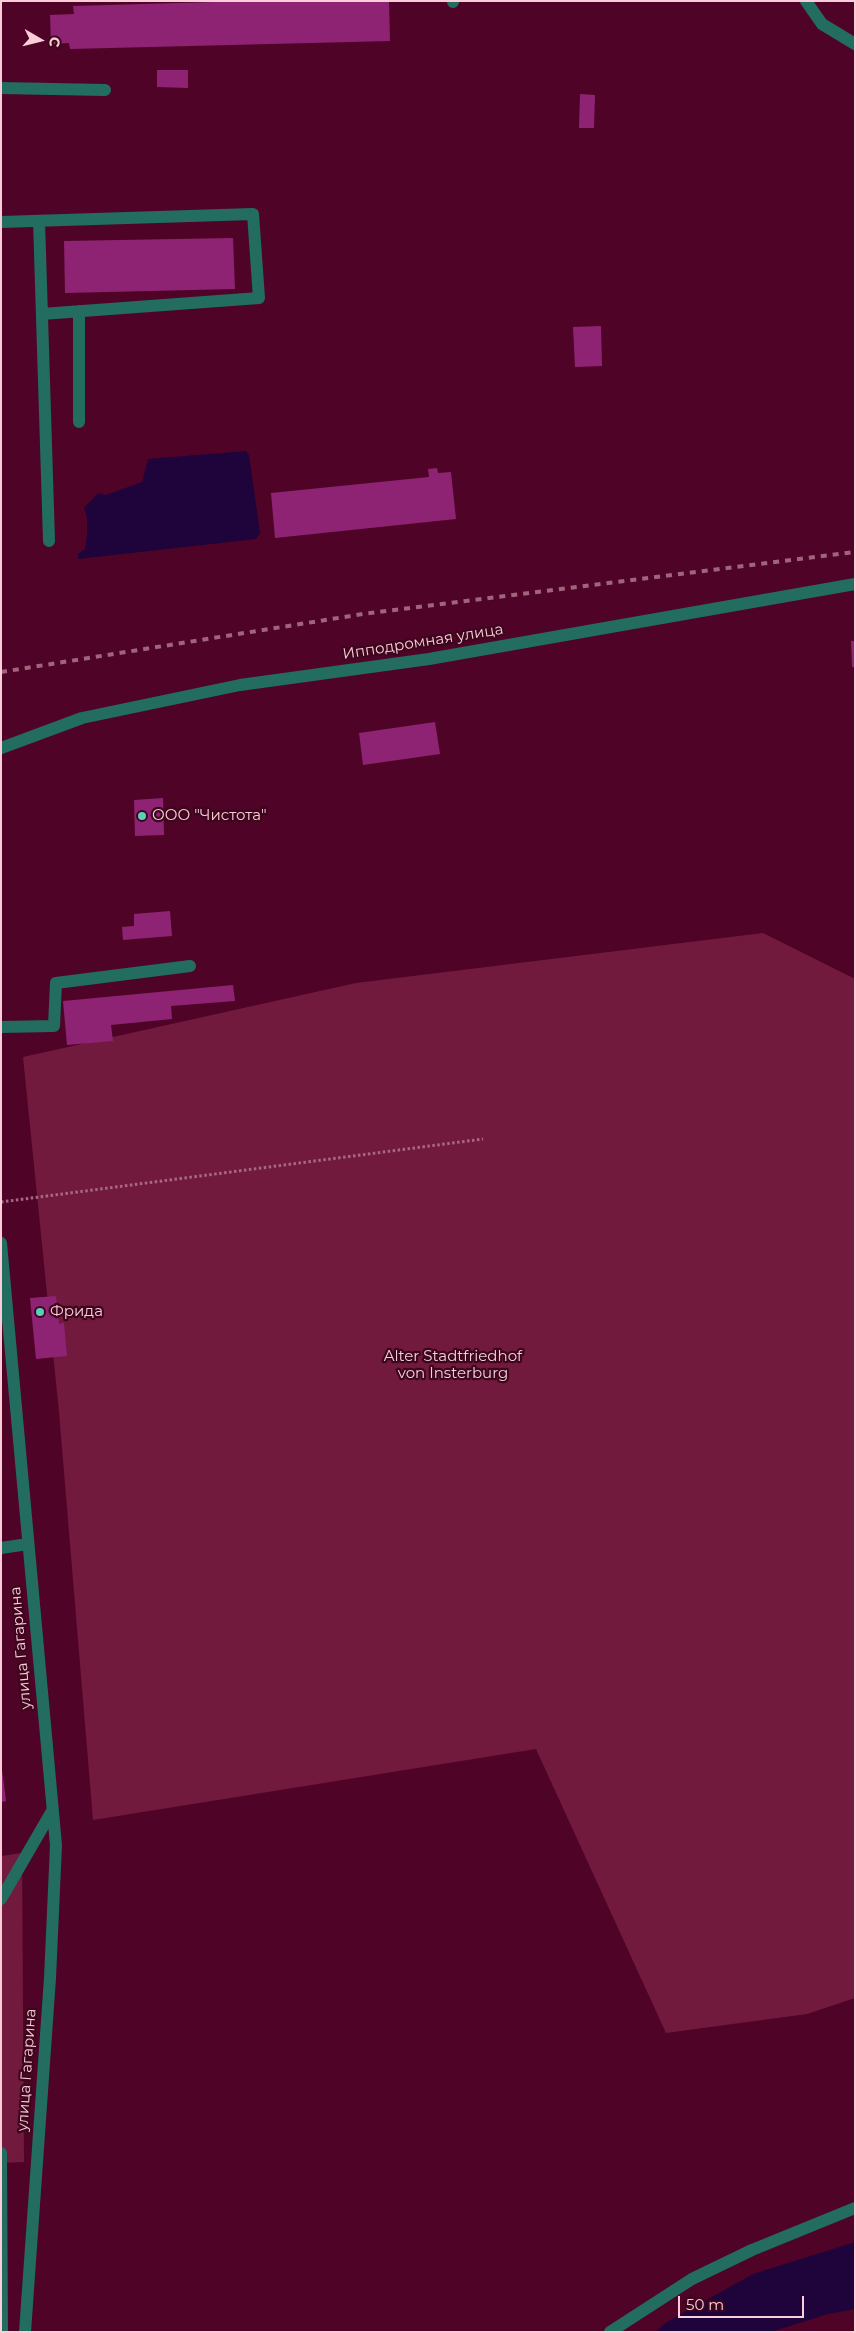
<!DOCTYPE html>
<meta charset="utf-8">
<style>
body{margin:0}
#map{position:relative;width:856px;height:2333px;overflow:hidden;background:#4f0427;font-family:Montserrat,sans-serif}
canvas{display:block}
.frame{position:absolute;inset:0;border:2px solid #facdd9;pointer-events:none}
.north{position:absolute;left:15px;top:15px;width:50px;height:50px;-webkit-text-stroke:4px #3d061d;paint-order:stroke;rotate:98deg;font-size:14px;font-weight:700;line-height:20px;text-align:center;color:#facdd9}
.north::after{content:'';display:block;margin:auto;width:18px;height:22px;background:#facdd9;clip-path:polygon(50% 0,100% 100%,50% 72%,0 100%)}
.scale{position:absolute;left:678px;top:2296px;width:126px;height:22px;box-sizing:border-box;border:2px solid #facdd9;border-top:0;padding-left:6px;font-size:15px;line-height:18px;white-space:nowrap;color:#facdd9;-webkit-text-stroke:4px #3d061d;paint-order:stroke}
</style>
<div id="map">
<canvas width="856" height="2333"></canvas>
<div class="frame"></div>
<div class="north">С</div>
<div class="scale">50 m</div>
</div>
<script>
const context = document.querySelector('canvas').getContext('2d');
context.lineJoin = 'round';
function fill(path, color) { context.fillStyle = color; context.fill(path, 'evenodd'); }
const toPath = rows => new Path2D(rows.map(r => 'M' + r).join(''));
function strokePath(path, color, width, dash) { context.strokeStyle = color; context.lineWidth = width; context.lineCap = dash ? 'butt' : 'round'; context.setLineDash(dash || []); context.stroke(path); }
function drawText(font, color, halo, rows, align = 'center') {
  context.font = font + ' Montserrat,sans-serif'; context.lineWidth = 4.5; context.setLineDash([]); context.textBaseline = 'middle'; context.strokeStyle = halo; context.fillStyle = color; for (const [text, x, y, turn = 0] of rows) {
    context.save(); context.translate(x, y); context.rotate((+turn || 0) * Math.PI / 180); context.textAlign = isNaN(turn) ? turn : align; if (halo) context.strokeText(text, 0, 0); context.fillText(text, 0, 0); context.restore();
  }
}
fill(toPath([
 [763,933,855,979,855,1998,807,2014,666,2033,536,1749,93,1820,59,1412,23,1057,356,983],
 [22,1853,24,2162,1,2163,1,1856]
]), '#72193e');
fill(toPath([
 [246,451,249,455,260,533,256,539,78,559,78,554,85,549,87,535,87,517,84,508,98,493,106,495,142,482,148,459],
 [855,2242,855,2309,828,2314,771,2332,655,2332,667,2322,753,2274]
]), '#1f033b');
fill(toPath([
 [249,1,389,1,390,41,70,49,69,43,51,44,50,15,74,14,73,6],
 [157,70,188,70,188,88,157,87],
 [580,94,595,95,594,128,579,128],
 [233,238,235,289,65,293,64,241],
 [601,326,602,366,575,367,573,327],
 [437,468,438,473,451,472,456,519,275,538,271,493,429,477,428,469],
 [851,641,855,641,855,667,852,667],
 [435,722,440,754,363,765,359,733],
 [163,798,164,835,135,836,134,800],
 [170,911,172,936,123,940,122,927,134,926,134,914],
 [233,985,235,1001,171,1006,172,1019,111,1025,113,1041,67,1045,63,1001],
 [56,1296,59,1324,64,1323,67,1356,36,1359,30,1298],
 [1,1762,6,1801,1,1802]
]), '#8f2373');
strokePath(toPath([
 [1,1202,483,1139]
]), '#a56981', 3, [2.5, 2.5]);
strokePath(toPath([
 [806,1,822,24,855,44],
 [453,2,453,1],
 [1,88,105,90],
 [39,221,49,541],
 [1,222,253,214,259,298,42,314],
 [79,311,79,422],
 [1,748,82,718,240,685,429,659,855,584],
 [1,1027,54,1026,56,983,190,966],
 [1,1243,56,1845,50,1978,25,2332],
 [1,1548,28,1544],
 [1,1899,52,1811],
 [1,2153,2,2332],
 [610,2332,692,2279,752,2250,855,2208]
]), '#226c60', 12);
strokePath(toPath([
 [1,672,363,614,855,552]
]), '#a0647c', 4, [6, 6]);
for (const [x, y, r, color] of [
 [142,816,5,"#5cceba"],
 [40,1312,5,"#5cceba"]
]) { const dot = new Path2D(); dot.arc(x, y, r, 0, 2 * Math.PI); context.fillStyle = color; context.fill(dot); strokePath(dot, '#3d061d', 2); }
drawText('15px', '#facdd9', '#3d061d', [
 ["Ипподромная улица",423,642,-9],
 ["улица Гагарина",21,1648,-95],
 ["улица Гагарина",27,2070,-86]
]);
drawText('15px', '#facdd9', '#3d061d', [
 ["ООО \"Чистота\"",152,816],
 ["Фрида",50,1312]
], 'left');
drawText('15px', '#f2d0d9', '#3d061d', [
 ["Alter Stadtfriedhof",453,1357],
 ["von Insterburg",453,1374]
]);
</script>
